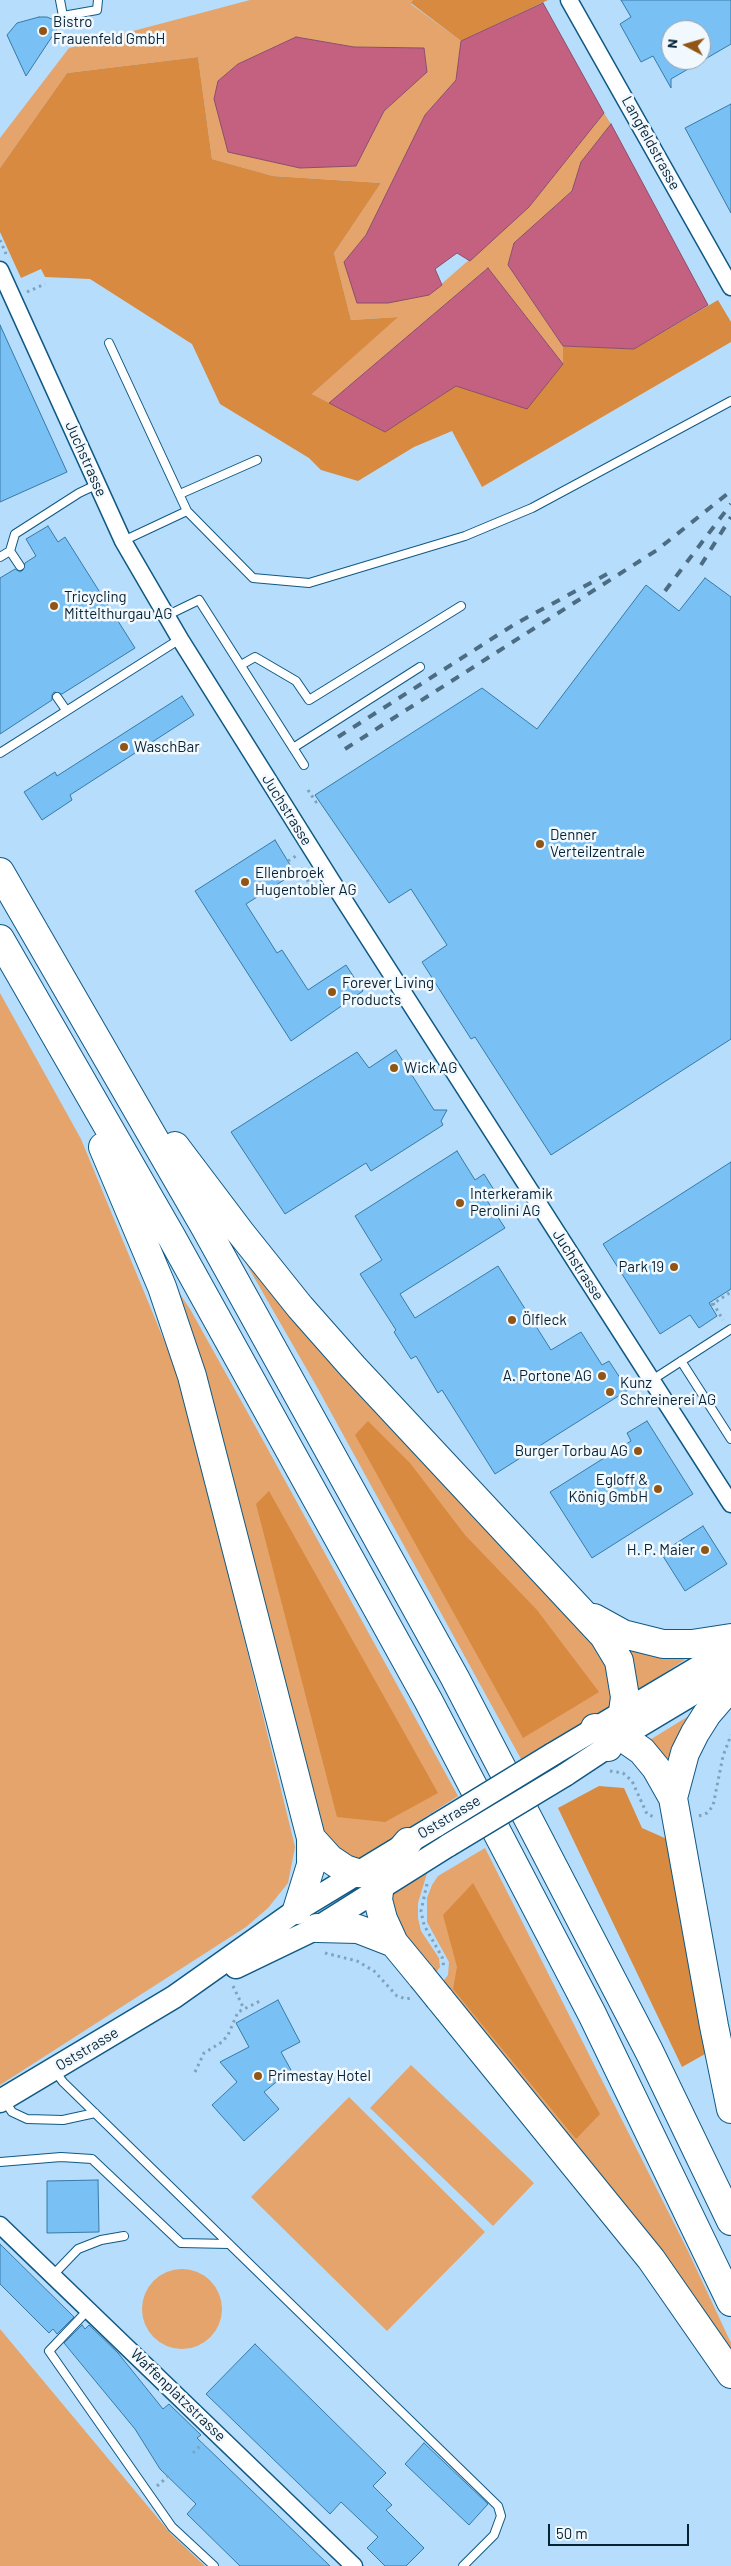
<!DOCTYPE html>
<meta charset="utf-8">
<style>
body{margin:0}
#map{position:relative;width:731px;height:2566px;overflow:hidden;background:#b6ddfb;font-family:Barlow,sans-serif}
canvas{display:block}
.north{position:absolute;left:661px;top:20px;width:50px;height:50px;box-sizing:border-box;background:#f2f9fe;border:1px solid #94a3ae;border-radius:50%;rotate:276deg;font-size:14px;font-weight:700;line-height:20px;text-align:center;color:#062235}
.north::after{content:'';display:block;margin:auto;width:18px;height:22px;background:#915616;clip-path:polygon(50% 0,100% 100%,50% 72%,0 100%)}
.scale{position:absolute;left:548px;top:2524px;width:141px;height:22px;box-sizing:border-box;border:2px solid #062235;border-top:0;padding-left:6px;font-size:15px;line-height:18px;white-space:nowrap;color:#062235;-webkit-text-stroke:4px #f2f9fe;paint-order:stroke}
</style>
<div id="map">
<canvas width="731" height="2566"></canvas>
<div class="north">N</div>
<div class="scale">50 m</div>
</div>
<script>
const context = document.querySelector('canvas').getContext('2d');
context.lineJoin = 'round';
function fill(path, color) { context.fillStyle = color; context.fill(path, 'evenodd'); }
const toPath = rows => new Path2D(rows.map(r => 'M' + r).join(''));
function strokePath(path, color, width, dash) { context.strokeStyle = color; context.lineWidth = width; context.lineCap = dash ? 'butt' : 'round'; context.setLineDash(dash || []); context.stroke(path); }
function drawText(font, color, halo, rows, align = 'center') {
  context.font = font + ' Barlow,sans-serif'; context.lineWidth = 5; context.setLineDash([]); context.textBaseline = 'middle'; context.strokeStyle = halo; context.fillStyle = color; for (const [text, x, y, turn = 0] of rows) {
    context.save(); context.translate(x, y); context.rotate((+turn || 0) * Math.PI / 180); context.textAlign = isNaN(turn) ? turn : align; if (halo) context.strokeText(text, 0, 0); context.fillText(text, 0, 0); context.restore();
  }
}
fill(toPath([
 [250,0,413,0,411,4,461,41,456,80,425,115,366,235,344,262,429,295,529,207,604,113,611,124,581,162,572,191,514,243,508,265,563,346,563,364,488,268,329,403,312,394,397,317,351,320,334,253,381,183,273,176,212,159,198,57,67,73,0,168,0,138,69,48],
 [296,37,354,47,424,48,427,71,384,111,356,166,218,81,238,64],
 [0,993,81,1139,182,1384,295,1847,288,1883,268,1908,246,1927,0,2085],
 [239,1251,599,1646,614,1682,610,1707,521,1759,317,1387],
 [174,1285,190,1309,254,1424,458,1796,359,1860,340,1855,322,1830],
 [622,1645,689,1657,637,1691],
 [692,1714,672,1766,648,1741],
 [485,1848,688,2251,731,2343,731,2361,441,1984,448,1975,449,1962,427,1922,427,1898,432,1885,438,1876],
 [428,1870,418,1903,418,1918,421,1931,439,1958,440,1967,433,1977,412,1951,388,1897],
 [411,2065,534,2183,493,2226,370,2108],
 [349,2097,485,2232,387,2331,251,2197],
 '142 2309a40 40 0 1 1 80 0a40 40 0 1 1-80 0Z',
 [0,2329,171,2534,205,2566,0,2566]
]), '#e4a46b');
fill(toPath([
 [413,0,548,0,461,41,411,3],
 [198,57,212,159,273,176,381,183,334,253,351,320,398,317,312,394,385,432,456,386,527,408,563,364,563,346,634,349,718,300,731,322,731,342,482,487,452,431,414,447,358,481,321,470,309,458,220,404,192,344,90,279,45,277,41,269,21,278,0,232,0,168,67,73],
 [368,1421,410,1463,465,1535,537,1610,599,1692,523,1738,355,1435],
 [269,1491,438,1793,385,1822,337,1817,256,1504],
 [599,1786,624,1788,642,1828,667,1839,705,2054,682,2067,558,1808],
 [473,1883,600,2114,576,2139,453,1989,457,1967,443,1915]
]), '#d88a40');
const water = toPath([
 [543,3,604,113,529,207,470,261,457,253,435,269,442,285,429,295,388,303,357,303,344,262,366,235,425,115,456,80,461,41,543,3],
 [296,37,354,47,424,48,427,72,384,111,356,166,300,168,228,152,214,99,218,81,238,64,296,37],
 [611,124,708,305,634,349,563,346,508,265,514,243,572,191,581,162,611,124],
 [488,268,563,364,527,409,456,386,385,432,329,403,488,268]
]);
fill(water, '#c46180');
strokePath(water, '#8b4e6a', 1);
const building = toPath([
 [621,0,731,0,731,44,671,79,671,88,653,56,641,62,620,24,631,17,621,0],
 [671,30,701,30,701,60,671,60,671,30],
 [39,17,47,17,61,23,26,76,7,35,17,23,39,17],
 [731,104,731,213,685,128,731,104],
 [0,325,67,472,0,502,0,325],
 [48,526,58,542,65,537,135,648,62,694,54,692,52,695,52,700,0,734,0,578,15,569,20,572,23,570,25,563,36,556,26,539,48,526],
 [705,578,731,597,731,1039,551,1155,475,1037,471,1039,422,962,447,945,411,889,389,903,315,795,482,688,537,729,646,585,679,611,705,578],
 [182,696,194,715,70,795,72,800,42,820,24,792,55,772,57,776,182,696],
 [275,840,295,873,246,904,277,953,282,950,308,990,346,965,363,991,291,1041,195,891,275,840],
 [396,1050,434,1110,447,1110,441,1121,443,1125,371,1171,366,1163,285,1214,231,1132,357,1052,369,1068,396,1050],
 [457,1151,475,1180,484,1174,494,1190,484,1196,505,1228,400,1294,415,1318,498,1266,551,1350,581,1332,602,1365,609,1361,628,1390,495,1474,442,1390,438,1393,416,1356,411,1359,394,1332,396,1330,360,1274,382,1260,355,1216,457,1151],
 [731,1162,731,1289,709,1303,717,1316,699,1328,690,1315,660,1334,603,1244,731,1162],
 [647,1421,693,1494,592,1558,550,1492,631,1441,627,1433,647,1421],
 [703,1526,727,1564,685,1591,661,1553,703,1526],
 [278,2000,300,2042,281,2052,291,2070,264,2092,279,2109,244,2141,212,2105,237,2082,220,2062,249,2047,236,2023,278,2000],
 [98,2180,99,2232,47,2233,47,2181,98,2180],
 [0,2244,74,2317,57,2334,53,2329,49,2333,0,2284,0,2244],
 [82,2325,85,2329,89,2325,118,2353,163,2409,169,2404,201,2435,197,2438,330,2566,240,2566,187,2514,196,2504,160,2469,135,2429,64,2343,82,2325],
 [255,2344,386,2473,373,2486,392,2505,386,2510,424,2548,406,2566,385,2566,367,2548,378,2537,341,2502,330,2514,206,2394,255,2344],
 [424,2443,488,2504,469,2525,405,2464,424,2443]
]);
fill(building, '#79c0f4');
strokePath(building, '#387aa7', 1);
const service = toPath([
 [60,0,63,16,97,10,98,0],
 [109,343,187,511],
 [180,494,257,460],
 [123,541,187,511,253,578,309,583,465,536,532,508,731,401],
 [10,551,20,566],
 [0,557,10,551,15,534,79,493,98,484],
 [166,616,199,600,304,765],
 [241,665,255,657,296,681,309,700,461,606],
 [57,697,66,710],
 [293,748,420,667],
 [0,753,180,639],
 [681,1361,731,1439],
 [652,1380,731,1329],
 [55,2071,63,2082,498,2506,501,2516,494,2535,463,2566],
 [5,2101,12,2112,27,2119,63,2120,95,2113],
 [0,2162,61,2157,92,2159,181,2243,229,2244],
 [53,2275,78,2249,101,2240,124,2236],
 [89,2309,49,2351,172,2527,214,2566]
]);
const minor = toPath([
 [569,0,731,287],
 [0,270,123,541,180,639,331,880,731,1504],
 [0,2225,354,2566]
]);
const secondary = toPath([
 [553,1754,731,1648],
 [565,1775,639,1726,731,1671],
 [236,1967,317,1928,449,1845],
 [0,2101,174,1997,297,1910,437,1825]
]);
const motorway = toPath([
 [0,872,205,1227,455,1678,649,2051,731,2221],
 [0,939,171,1236,428,1700,592,2014,731,2302],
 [175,1146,240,1232,300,1307,353,1367,604,1636,619,1661,625,1697,623,1712,608,1747],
 [103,1147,162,1287,192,1376,311,1838,311,1865,297,1910],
 [594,1618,623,1634,663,1644,692,1644,731,1638],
 [595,1728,622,1737,642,1751,656,1768,673,1798,714,2026,731,2109],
 [673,1798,685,1753,695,1733,707,1714,731,1686],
 [311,1838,330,1859,345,1869,357,1873,381,1874,399,1872],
 [408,1842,381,1874,378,1900,383,1919,394,1943,422,1977],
 [317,1928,358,1929,394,1943],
 [439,1998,651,2259,731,2374]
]);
strokePath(service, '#105984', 10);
strokePath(minor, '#105984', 19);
strokePath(secondary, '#105984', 25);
strokePath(motorway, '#105984', 30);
strokePath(toPath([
 [0,240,6,254],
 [27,292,45,284],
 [308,790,316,802,319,800],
 [288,861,296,856],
 [301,868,313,891],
 [713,1303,723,1320],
 [711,1305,731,1292],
 [610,1771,623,1773,632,1781,647,1814,654,1817],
 [699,1816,707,1813,713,1806,723,1756,731,1735],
 [427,1884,421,1911,424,1925,442,1957,444,1967],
 [325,1953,357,1961,374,1971,397,1996,406,1999,411,1998],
 [233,1986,244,2009],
 [195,2072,204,2053,222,2042,228,2035,238,2012,262,2000],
 [193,2453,203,2443],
 [157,2486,172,2473]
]), '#7fa2bd', 3, [2.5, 4]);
strokePath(service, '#fff', 8);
strokePath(minor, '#fff', 16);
strokePath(secondary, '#fff', 22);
strokePath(motorway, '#fff', 28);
strokePath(toPath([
 [701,565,731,517],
 [665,591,731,504],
 [338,737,515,624,607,574],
 [345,749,657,550,731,491]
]), '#4c6c83', 4, [9, 9]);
const secondaryBridge = toPath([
 [437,1825,553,1754],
 [449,1845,565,1775]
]);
const motorwayBridge = toPath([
 [422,1977,439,1998]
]);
strokePath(secondaryBridge, '#105984', 25, []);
strokePath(motorwayBridge, '#105984', 30, []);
strokePath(secondaryBridge, '#fff', 22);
strokePath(motorwayBridge, '#fff', 28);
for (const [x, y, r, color] of [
 [43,31,5,"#915616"],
 [54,606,5,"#915616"],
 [124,747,5,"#915616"],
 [540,844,5,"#915616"],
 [245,882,5,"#915616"],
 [332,992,5,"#915616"],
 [394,1068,5,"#915616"],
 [460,1203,5,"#915616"],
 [674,1267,5,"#915616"],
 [512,1320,5,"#915616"],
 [602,1376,5,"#915616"],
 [610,1392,5,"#915616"],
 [638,1451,5,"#915616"],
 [658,1489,5,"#915616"],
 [705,1550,5,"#915616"],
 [258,2076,5,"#915616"]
]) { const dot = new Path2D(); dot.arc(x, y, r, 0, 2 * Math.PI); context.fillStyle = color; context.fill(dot); strokePath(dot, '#f2f9fe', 2); }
drawText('15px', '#062235', '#f2f9fe', [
 ["Bistro",53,22],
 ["Frauenfeld GmbH",53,39],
 ["Tricycling",64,597],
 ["Mittelthurgau AG",64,614],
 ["WaschBar",134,747],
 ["Denner",550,835],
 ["Verteilzentrale",550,852],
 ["Ellenbroek",255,873],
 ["Hugentobler AG",255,890],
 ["Forever Living",342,983],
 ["Products",342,1000],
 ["Wick AG",404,1068],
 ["Interkeramik",470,1194],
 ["Perolini AG",470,1211],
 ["Park 19",664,1267,"right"],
 ["Ölfleck",522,1320],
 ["A. Portone AG",592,1376,"right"],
 ["Kunz",620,1383],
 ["Schreinerei AG",620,1400],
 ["Burger Torbau AG",628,1451,"right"],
 ["Egloff &",648,1480,"right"],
 ["König GmbH",648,1497,"right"],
 ["H. P. Maier",695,1550,"right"],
 ["Primestay Hotel",268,2076]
], 'left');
drawText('15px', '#062235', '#f2f9fe', [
 ["Langfeldstrasse",651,143,61],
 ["Juchstrasse",86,459,66],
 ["Juchstrasse",287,810,58],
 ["Juchstrasse",578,1265,57],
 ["Oststrasse",449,1817,-31],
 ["Oststrasse",87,2049,-31],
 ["Waffenplatzstrasse",178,2395,44]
]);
</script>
